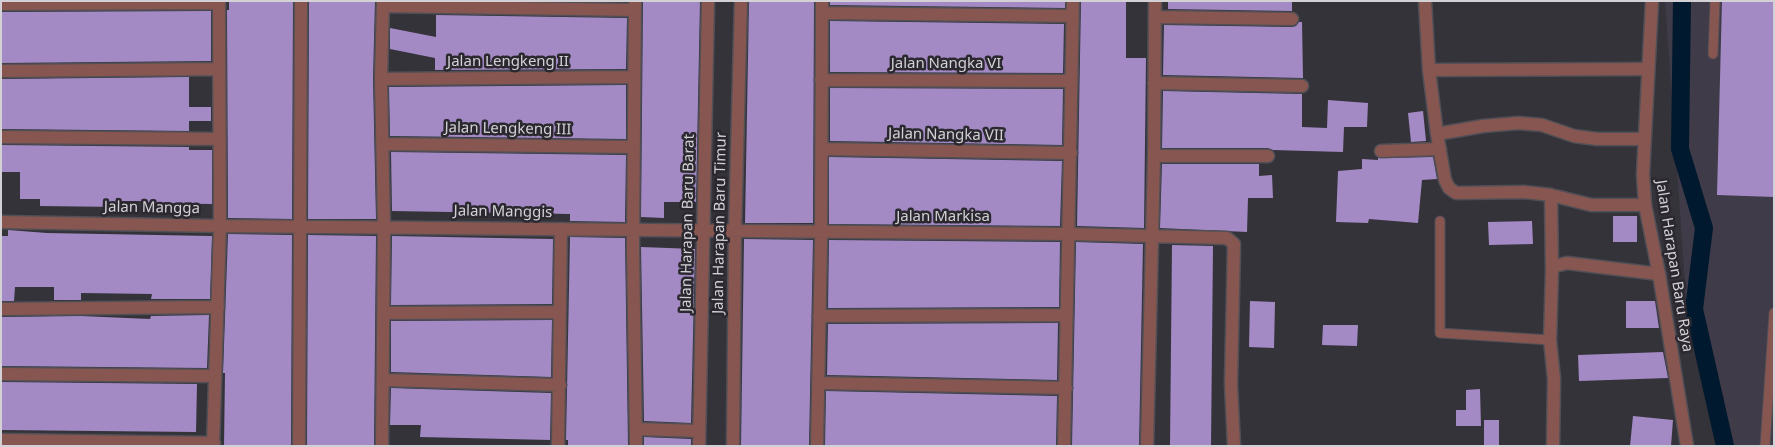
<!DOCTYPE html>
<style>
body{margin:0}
#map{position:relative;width:1775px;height:447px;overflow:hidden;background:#35333a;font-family:"Noto Sans",sans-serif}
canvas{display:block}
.frame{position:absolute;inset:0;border:2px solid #d3d1d6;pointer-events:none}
</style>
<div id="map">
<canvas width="1775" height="447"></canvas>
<div class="frame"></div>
</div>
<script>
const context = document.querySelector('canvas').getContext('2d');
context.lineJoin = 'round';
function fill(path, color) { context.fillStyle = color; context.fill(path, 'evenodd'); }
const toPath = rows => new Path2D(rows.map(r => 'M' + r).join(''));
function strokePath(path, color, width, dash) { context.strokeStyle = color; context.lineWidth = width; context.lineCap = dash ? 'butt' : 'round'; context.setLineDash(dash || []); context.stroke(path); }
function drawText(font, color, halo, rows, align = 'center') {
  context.font = font + ' "Noto Sans",sans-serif'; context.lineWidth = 5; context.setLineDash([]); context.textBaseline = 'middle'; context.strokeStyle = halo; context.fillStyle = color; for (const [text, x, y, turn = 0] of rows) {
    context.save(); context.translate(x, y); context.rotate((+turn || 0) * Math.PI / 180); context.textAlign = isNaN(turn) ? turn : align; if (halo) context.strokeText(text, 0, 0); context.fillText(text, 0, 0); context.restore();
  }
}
fill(toPath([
 [1665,1,1774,1,1774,446,1723,446,1724,396,1687,311]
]), '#403b48');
strokePath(toPath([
 [1682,1,1680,149,1704,228,1694,309,1725,446]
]), '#01192e', 18);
fill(toPath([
 [229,1,293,1,292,219,228,218,227,10,229,10],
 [309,1,375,1,373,79,376,219,308,219],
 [643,1,700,1,696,202,664,202,664,218,641,217],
 [749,1,814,1,813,223,745,223],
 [830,1,1065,1,1065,8,830,5],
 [1081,1,1126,1,1126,58,1146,58,1144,228,1077,226],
 [1168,1,1292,1,1292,11,1168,9],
 [1722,1,1774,1,1774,197,1717,195],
 [211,11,211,61,1,63,1,12],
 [436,15,627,18,626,69,435,70,435,58,390,49,390,28,436,37],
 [830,21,1064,24,1063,73,830,72],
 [1299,22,1302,22,1303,78,1163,75,1164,25,1292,27,1296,26],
 [189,77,189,107,211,107,211,121,189,121,189,131,1,129,1,79],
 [626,85,626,139,390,136,389,87],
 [830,88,1063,89,1062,145,830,141],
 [1163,91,1302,94,1302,127,1327,128,1328,100,1368,103,1367,127,1344,127,1343,152,1273,150,1268,148,1162,148],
 [1423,111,1426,141,1411,142,1408,113],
 [1,145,189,147,189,150,212,150,212,204,145,203,145,201,120,201,120,207,40,206,40,199,20,199,20,172,1,172],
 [391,152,626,155,625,222,570,221,570,214,392,211],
 [829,157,1062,161,1060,226,829,224],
 [1433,157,1437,179,1422,180,1418,223,1369,219,1368,223,1336,222,1338,171,1362,169,1362,159,1378,160,1378,158],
 [1162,164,1259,164,1259,176,1272,175,1273,198,1248,198,1247,232,1160,228],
 [1613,216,1637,216,1637,242,1613,242],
 [1532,221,1533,244,1489,245,1488,222],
 [8,230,47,233,212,236,210,299,151,299,152,294,81,293,81,300,54,300,54,287,15,287,14,301,1,301,1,236,8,236],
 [228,234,292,235,291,446,224,446,225,373,223,373],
 [308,235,376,236,374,446,307,446],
 [392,236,553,239,552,304,391,305],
 [570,237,625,238,628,446,568,446,568,440,566,440],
 [744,239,813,240,809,446,741,446],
 [829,240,1060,242,1059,307,828,308],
 [1076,242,1143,244,1139,446,1072,446],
 [1172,245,1213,246,1211,446,1170,446],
 [641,247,695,249,691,423,644,421],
 [1250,301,1275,302,1274,348,1249,347],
 [1626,301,1655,301,1659,328,1626,328],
 [209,315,207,368,1,366,1,317,81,316,150,319,151,316],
 [552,320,551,377,391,372,391,321],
 [1058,323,1057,380,827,375,828,324],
 [1323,325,1358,325,1357,346,1322,345],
 [1663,352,1668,378,1579,381,1578,355],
 [1,382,197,384,196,432,1,430],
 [391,388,551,393,550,440,420,437,421,425,390,425],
 [1480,389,1481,426,1456,426,1456,410,1466,410,1466,390],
 [826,391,1057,396,1056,446,825,446],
 [1633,416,1673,420,1671,446,1630,446],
 [1484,420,1499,420,1499,446,1484,446],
 [644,437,691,439,691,446,644,446]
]), '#a38ac5');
const service = toPath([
 [1713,54,1715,1],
 [1440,221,1440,333,1550,340],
 [1765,446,1774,313]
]);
const minor = toPath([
 [635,1,633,247,636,446],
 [1425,1,1429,70,1437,134,1445,180,1449,188,1456,193,1524,192,1551,195,1591,205,1645,205],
 [1,4,219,3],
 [383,6,635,10],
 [822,13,1073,16],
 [1155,17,1292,19],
 [1429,70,1648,69],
 [1,71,219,69],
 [381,79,634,77],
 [821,80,1071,81],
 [1154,83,1302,86],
 [1437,134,1483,126,1518,123,1542,125,1574,136,1597,139,1644,139],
 [1,137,220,139],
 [382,144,633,147],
 [821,149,1071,153],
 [1381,151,1440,149],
 [1154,156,1268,156],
 [1551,195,1552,271],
 [1,222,220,226,1069,234,1227,238,1234,244,1231,384,1234,446],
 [1,309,218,307],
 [383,313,560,312],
 [819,316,1067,315],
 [1,374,215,376],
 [383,380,560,385],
 [818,383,1066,388],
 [636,429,699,431],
 [1,440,214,443],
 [213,446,220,226,219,1],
 [299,446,301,1],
 [382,446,384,227,381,79,383,1],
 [558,446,561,229],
 [699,446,708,1],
 [733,446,735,232,741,1],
 [817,446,821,242,822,1],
 [1064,446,1073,1],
 [1147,446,1154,156,1155,1],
 [1553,446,1554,379,1550,340,1552,271,1555,266,1567,263,1659,274]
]);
const tertiary = toPath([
 [1652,1,1643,174,1645,205,1659,274,1687,446]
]);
strokePath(service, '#514f56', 11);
strokePath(minor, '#514f56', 15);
strokePath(tertiary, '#514f56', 15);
strokePath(service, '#875650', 9);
strokePath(minor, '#875650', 12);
strokePath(tertiary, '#875650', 12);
drawText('15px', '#d3d1d6', '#2b292f', [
 ["Jalan Lengkeng II",508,62],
 ["Jalan Nangka VI",946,64],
 ["Jalan Lengkeng III",508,129,1],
 ["Jalan Nangka VII",946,135,1],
 ["Jalan Mangga",152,208,1],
 ["Jalan Manggis",503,212,1],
 ["Jalan Markisa",943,217],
 ["Jalan Harapan Baru Barat",688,223,-89],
 ["Jalan Harapan Baru Timur",720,223,-89],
 ["Jalan Harapan Baru Raya",1674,266,81]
]);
</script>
